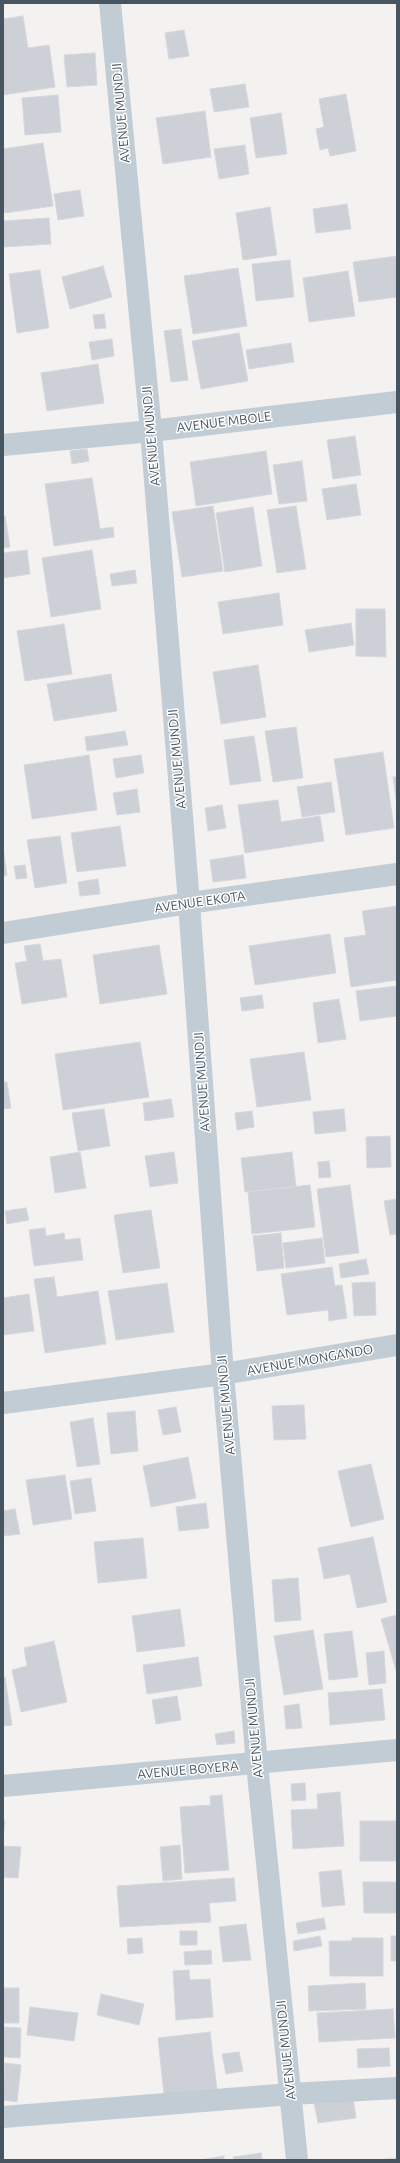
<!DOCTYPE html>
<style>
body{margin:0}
#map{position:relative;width:400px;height:2163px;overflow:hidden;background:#f4f1f1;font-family:Ubuntu,sans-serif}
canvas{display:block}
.frame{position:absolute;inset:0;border:4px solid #475561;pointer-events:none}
</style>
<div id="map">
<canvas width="400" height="2163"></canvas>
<div class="frame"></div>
</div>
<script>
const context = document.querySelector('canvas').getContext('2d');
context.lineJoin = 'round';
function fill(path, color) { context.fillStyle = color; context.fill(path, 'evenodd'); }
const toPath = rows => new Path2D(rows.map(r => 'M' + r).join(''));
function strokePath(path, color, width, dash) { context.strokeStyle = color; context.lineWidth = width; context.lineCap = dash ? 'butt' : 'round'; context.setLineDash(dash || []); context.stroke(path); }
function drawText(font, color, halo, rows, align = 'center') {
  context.font = font + ' Ubuntu,sans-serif'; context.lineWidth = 3; context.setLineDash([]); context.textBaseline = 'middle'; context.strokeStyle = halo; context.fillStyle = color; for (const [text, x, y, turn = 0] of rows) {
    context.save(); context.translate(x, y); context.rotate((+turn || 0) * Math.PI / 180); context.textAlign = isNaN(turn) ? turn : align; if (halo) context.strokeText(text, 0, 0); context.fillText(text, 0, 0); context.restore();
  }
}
const building = toPath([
 [23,16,28,48,49,45,55,87,3,95,3,19,23,16],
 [184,30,189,56,169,59,165,33,184,30],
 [95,53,97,85,67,87,64,55,95,53],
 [245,84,249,107,214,112,210,89,245,84],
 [346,94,356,151,330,156,328,148,320,150,316,129,324,127,319,99,346,94],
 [58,95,61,132,25,135,22,98,58,95],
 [205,111,211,157,163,164,156,118,205,111],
 [281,113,287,154,256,158,250,118,281,113],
 [43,143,53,206,5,213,3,200,3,149,43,143],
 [245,145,249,174,219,179,214,149,245,145],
 [80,190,84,216,58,220,54,194,80,190],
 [347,204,351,229,316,233,313,209,347,204],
 [270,207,277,255,243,260,236,213,270,207],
 [49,218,51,244,3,247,3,221,49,218],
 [397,256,397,297,359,302,353,262,397,256],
 [290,260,294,297,256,301,252,264,290,260],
 [103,266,112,297,70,309,62,277,103,266],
 [238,268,247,326,193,334,184,276,238,268],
 [40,270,49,328,17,333,9,274,40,270],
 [348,271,355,316,309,322,303,278,348,271],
 [104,314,106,328,95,329,93,315,104,314],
 [181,329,188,380,171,382,164,331,181,329],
 [239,333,248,381,201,389,192,341,239,333],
 [112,339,114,356,92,360,89,342,112,339],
 [291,343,294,362,249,369,246,350,291,343],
 [98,364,104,403,47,411,41,373,98,364],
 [355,436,361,475,333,479,327,440,355,436],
 [87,449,89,461,72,464,70,451,87,449],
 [266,451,272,494,196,506,190,462,266,451],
 [302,461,307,501,279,504,273,465,302,461],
 [92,478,100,529,113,527,114,537,54,546,45,484,92,478],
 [356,484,361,515,327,520,322,489,356,484],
 [213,506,223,571,182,577,172,512,213,506],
 [296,506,306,569,277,573,267,510,296,506],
 [253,507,262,566,225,572,216,513,253,507],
 [3,516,5,516,10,547,3,548,3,516],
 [27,550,30,574,3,578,3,553,27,550],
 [92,550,101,609,51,617,42,558,92,550],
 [135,570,137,583,112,586,110,574,135,570],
 [279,593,283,625,223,634,218,602,279,593],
 [356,609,385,609,386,657,356,656,356,609],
 [351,623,354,645,309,652,305,630,351,623],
 [64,624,72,674,25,681,17,631,64,624],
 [258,665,266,717,221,724,213,672,258,665],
 [111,674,117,711,54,721,47,684,111,674],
 [296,727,303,778,273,782,265,731,296,727],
 [125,731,128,745,87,751,85,737,125,731],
 [254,736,261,781,230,785,224,740,254,736],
 [383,752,394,828,346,835,334,759,383,752],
 [89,755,97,810,32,819,24,765,89,755],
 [141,755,144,773,116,778,113,759,141,755],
 [393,777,397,777,397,806,393,777],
 [331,782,335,812,302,817,297,787,331,782],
 [137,789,140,812,117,815,113,793,137,789],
 [278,800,281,822,320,816,324,841,245,853,238,805,278,800],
 [222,805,226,828,208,831,205,808,222,805],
 [120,826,126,866,77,872,71,833,120,826],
 [60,836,67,883,35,888,27,840,60,836],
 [3,848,7,875,3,876,3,848],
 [243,855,246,878,213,882,210,860,243,855],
 [25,865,27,878,16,879,14,866,25,865],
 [98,879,100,894,80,896,78,882,98,879],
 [397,906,397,980,351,987,344,938,366,935,362,911,397,906],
 [330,934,336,973,255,985,249,946,330,934],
 [40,944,43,961,61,959,67,997,22,1004,15,963,27,961,24,946,40,944],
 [159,945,167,994,100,1004,93,955,159,945],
 [397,986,397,1016,360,1021,356,991,397,986],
 [262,995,264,1008,242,1011,240,998,262,995],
 [339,999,346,1039,318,1043,313,1003,339,999],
 [140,1042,149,1097,63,1110,55,1054,140,1042],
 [304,1052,311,1100,257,1107,250,1059,304,1052],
 [3,1082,7,1082,11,1108,3,1109,3,1082],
 [171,1099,174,1117,145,1121,143,1103,171,1099],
 [104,1109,110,1146,78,1151,72,1113,104,1109],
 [344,1109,346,1131,315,1134,313,1112,344,1109],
 [252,1111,254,1127,237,1130,235,1113,252,1111],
 [390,1136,391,1167,367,1168,366,1137,390,1136],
 [80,1152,86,1188,55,1193,50,1157,80,1152],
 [174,1152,178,1183,150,1187,145,1156,174,1152],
 [292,1152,296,1186,245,1192,241,1158,292,1152],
 [329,1161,331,1177,319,1178,318,1162,329,1161],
 [310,1185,315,1227,252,1234,248,1192,310,1185],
 [350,1185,359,1253,326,1257,317,1189,350,1185],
 [397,1199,397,1234,390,1235,384,1201,397,1199],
 [26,1208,29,1220,7,1224,5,1211,26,1208],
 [151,1210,160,1268,123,1273,114,1215,151,1210],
 [45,1228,46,1236,64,1233,65,1240,80,1238,83,1260,34,1266,29,1230,45,1228],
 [281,1233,284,1268,257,1271,253,1236,281,1233],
 [322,1238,325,1263,286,1268,283,1243,322,1238],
 [366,1259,369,1274,341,1278,339,1264,366,1259],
 [332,1267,335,1286,342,1285,347,1318,329,1321,328,1310,287,1315,281,1274,332,1267],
 [54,1277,57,1297,98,1291,106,1344,45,1353,34,1279,54,1277],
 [375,1282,376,1315,354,1316,352,1283,375,1282],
 [167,1283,174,1332,116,1340,108,1291,167,1283],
 [29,1294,34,1331,3,1335,3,1298,29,1294],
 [304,1405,306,1439,274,1440,272,1406,304,1405],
 [176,1407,181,1432,163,1435,158,1410,176,1407],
 [135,1411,138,1451,111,1454,107,1413,135,1411],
 [93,1418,100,1464,77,1467,70,1422,93,1418],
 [188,1457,196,1498,151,1507,143,1466,188,1457],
 [371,1464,384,1519,351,1527,338,1471,371,1464],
 [65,1475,72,1519,33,1525,26,1480,65,1475],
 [91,1478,96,1511,75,1514,70,1481,91,1478],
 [206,1503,209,1528,179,1531,176,1507,206,1503],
 [15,1509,20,1534,3,1536,3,1511,15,1509],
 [373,1537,387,1602,357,1608,350,1574,324,1579,318,1548,373,1537],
 [143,1538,147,1578,98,1583,94,1542,143,1538],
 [298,1578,301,1620,275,1622,272,1580,298,1578],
 [180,1609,185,1646,137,1652,132,1616,180,1609],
 [397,1615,397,1674,381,1619,397,1615],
 [313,1630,323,1689,284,1695,274,1636,313,1630],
 [352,1631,358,1677,329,1680,324,1634,352,1631],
 [54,1641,67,1702,21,1712,12,1670,27,1666,24,1648,54,1641],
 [384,1651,386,1683,369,1685,366,1653,384,1651],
 [198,1657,202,1686,147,1694,143,1665,198,1657],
 [3,1677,5,1677,12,1725,3,1726,3,1677],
 [382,1689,385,1720,330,1725,328,1693,382,1689],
 [177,1696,181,1720,156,1724,152,1700,177,1696],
 [299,1704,302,1728,286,1729,284,1706,299,1704],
 [234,1731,235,1743,217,1745,215,1734,234,1731],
 [305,1783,306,1800,292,1801,291,1784,305,1783],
 [340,1792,344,1846,293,1849,291,1810,318,1809,317,1794,340,1792],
 [222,1795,229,1870,185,1873,180,1807,211,1805,210,1796,222,1795],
 [3,1821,5,1821,3,1838,3,1821],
 [360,1821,397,1821,397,1861,360,1861,360,1821],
 [180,1845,182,1879,163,1881,160,1847,180,1845],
 [3,1846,21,1847,18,1878,3,1877,3,1846],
 [341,1870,345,1905,322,1907,319,1872,341,1870],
 [234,1878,236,1901,209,1903,211,1922,120,1927,117,1886,234,1878],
 [363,1882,397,1882,397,1913,364,1913,363,1882],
 [324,1918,326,1929,298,1934,296,1923,324,1918],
 [246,1924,251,1960,223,1962,219,1927,246,1924],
 [180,1931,197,1931,197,1945,180,1945,180,1931],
 [320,1936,322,1946,294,1951,293,1941,320,1936],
 [391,1936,397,1936,397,1961,391,1961,391,1936],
 [142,1938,143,1953,128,1954,127,1939,142,1938],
 [352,1938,383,1938,383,1976,330,1976,329,1941,352,1941,352,1938],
 [211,1950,212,1964,185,1965,184,1952,211,1950],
 [189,1970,190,1980,210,1979,213,2017,176,2020,173,1971,189,1970],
 [365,1983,366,2009,309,2011,308,1986,365,1983],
 [3,1988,19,1988,19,2023,3,2023,3,1988],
 [101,1994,144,2004,139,2025,97,2015,101,1994],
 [30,2007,78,2013,74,2041,27,2035,30,2007],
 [393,2009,395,2038,319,2042,317,2013,393,2009],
 [3,2027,21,2028,20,2058,3,2057,3,2027],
 [210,2032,217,2089,164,2095,158,2038,210,2032],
 [389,2048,390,2066,358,2068,357,2049,389,2048],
 [239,2052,243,2071,226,2074,222,2054,239,2052],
 [5,2063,21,2065,17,2102,3,2100,5,2063],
 [353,2097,356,2118,318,2123,314,2102,353,2097],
 [261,2153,262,2160,234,2160,233,2157,261,2153],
 [224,2156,224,2160,199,2160,224,2156],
 [397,2158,397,2160,377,2160,397,2158]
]);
fill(building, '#cdd0d6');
strokePath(building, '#d5d7dd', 1);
strokePath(toPath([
 [3,445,151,431,397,402],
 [3,933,189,903,397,874],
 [3,1403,223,1374,397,1345],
 [3,1786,397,1750],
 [3,2117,291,2094,397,2088]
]), '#c1ccd4', 22);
strokePath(toPath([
 [110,3,151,431,189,903,223,1374,257,1764,297,2160]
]), '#c1ccd4', 22);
drawText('13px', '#475561', '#fff', [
 ["AVENUE MUNDJI",121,113,-95],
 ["AVENUE MBOLE",224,422,-7],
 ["AVENUE MUNDJI",151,436,-95],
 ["AVENUE MUNDJI",177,759,-95],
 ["AVENUE EKOTA",200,902,-8],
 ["AVENUE MUNDJI",202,1082,-94],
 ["AVENUE MONGANDO",310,1360,-10],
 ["AVENUE MUNDJI",226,1405,-95],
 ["AVENUE MUNDJI",254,1728,-95],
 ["AVENUE BOYERA",188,1770,-5],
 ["AVENUE MUNDJI",286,2050,-96]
]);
</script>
